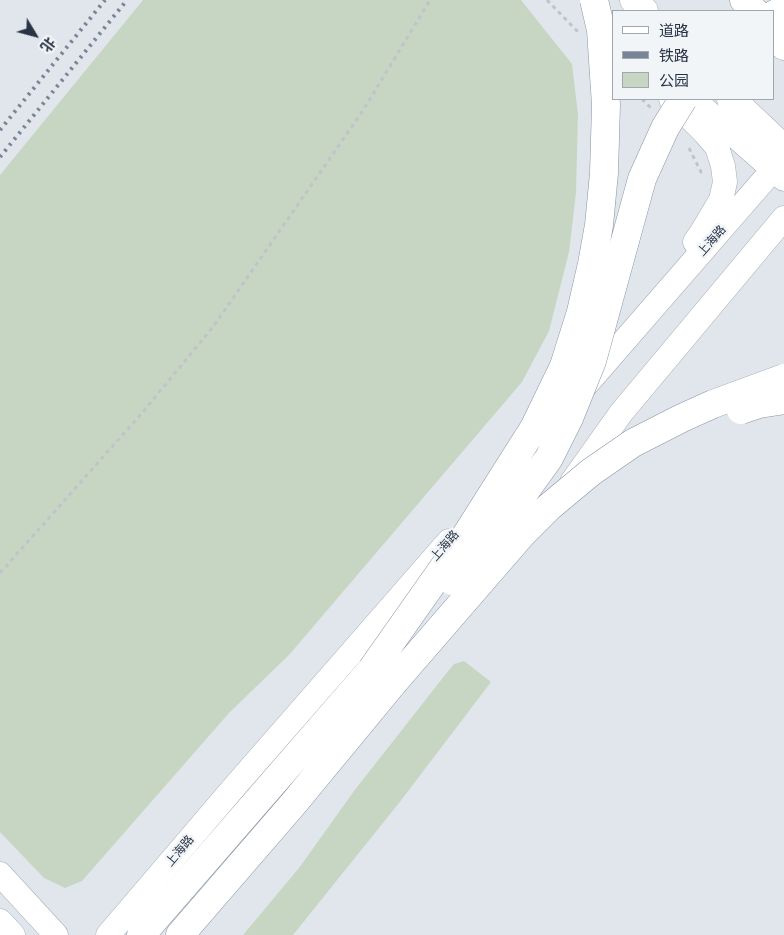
<!DOCTYPE html>
<meta charset="utf-8">
<style>
body{margin:0}
#map{position:relative;width:784px;height:935px;overflow:hidden;background:#e1e6ec;font-family:Rubik,"Noto Sans SC",sans-serif}
canvas{display:block}
.legend{position:absolute;left:612px;top:10px;width:162px;height:90px;box-sizing:border-box;background:#f2f5f8;border:1px solid #a1a7b0;margin:0;padding:6px 9px;list-style:none;font-size:15px;color:#283345}
.legend li{display:flex;align-items:center;gap:10px;height:25px}
.legend b{width:25px;border:1px solid #a1a7b0}
.north{position:absolute;left:10px;top:10px;width:50px;height:50px;-webkit-text-stroke:4px #f2f5f8;paint-order:stroke;rotate:127deg;font-size:14px;font-weight:700;line-height:20px;text-align:center;color:#283345}
.north::after{content:'';display:block;margin:auto;width:18px;height:22px;background:#283345;clip-path:polygon(50% 0,100% 100%,50% 72%,0 100%)}
</style>
<div id="map">
<canvas width="784" height="935"></canvas>
<ul class="legend">
<li><b style="height:6px;background:#fff"></b>道路</li>
<li><b style="height:6px;background:#798597"></b>铁路</li>
<li><b style="height:14px;background:#c7d6c2"></b>公园</li>
</ul>
<div class="north">北</div>
</div>
<script>
const context = document.querySelector('canvas').getContext('2d');
context.lineJoin = 'round';
function fill(path, color) { context.fillStyle = color; context.fill(path, 'evenodd'); }
const toPath = rows => new Path2D(rows.map(r => 'M' + r).join(''));
function strokePath(path, color, width, dash) { context.strokeStyle = color; context.lineWidth = width; context.lineCap = dash ? 'butt' : 'round'; context.setLineDash(dash || []); context.stroke(path); }
function drawText(font, color, halo, rows, align = 'center') {
  context.font = font + ' Rubik,"Noto Sans SC",sans-serif'; context.lineWidth = 5; context.setLineDash([]); context.textBaseline = 'middle'; context.strokeStyle = halo; context.fillStyle = color; for (const [text, x, y, turn = 0] of rows) {
    context.save(); context.translate(x, y); context.rotate((+turn || 0) * Math.PI / 180); context.textAlign = isNaN(turn) ? turn : align; if (halo) context.strokeText(text, 0, 0); context.fillText(text, 0, 0); context.restore();
  }
}
fill(toPath([
 [143,0,521,0,572,64,578,114,576,193,569,252,549,331,522,382,289,655,229,713,82,881,65,888,44,878,0,832,0,175],
 [464,661,491,682,399,803,293,935,243,935,299,868,354,791,445,675,454,664]
]), '#c7d6c2');
const secondary = toPath([
 [671,99,705,133,717,147,723,166,725,182,721,200,702,232,695,242],
 [693,99,784,179],
 [585,386,784,157],
 [572,482,621,413,784,218],
 [0,874,56,935],
 [0,921,13,935],
 [108,935,236,785,449,541]
]);
const primary = toPath([
 [634,0,644,11],
 [731,99,784,149]
]);
const highway = toPath([
 [744,0,754,11],
 [773,15,784,9],
 [773,33,784,46],
 [141,935,372,669],
 [180,935,294,803,393,683]
]);
strokePath(secondary, '#a6adb7', 25);
strokePath(primary, '#9faab9', 29);
strokePath(highway, '#8793a4', 29);
strokePath(toPath([
 [547,0,580,34],
 [642,99,652,109],
 [689,148,701,172,706,171],
 [0,573,142,413,213,327,364,109,430,0]
]), '#c0c3ca', 3, [4, 4]);
strokePath(secondary, '#fff', 24);
strokePath(primary, '#fff', 28);
strokePath(highway, '#fff', 28);
strokePath(toPath([
 [0,130,105,0],
 [0,157,127,0]
]), '#798597', 4, [2.5, 5]);
const highwayBridge = toPath([
 [741,410,759,404,784,400],
 [452,581,472,561,521,497,549,458,569,418,592,361,642,179,665,128,683,99],
 [372,669,465,537,534,428,564,366,581,312,592,264,599,225,604,173,606,105,601,30,594,0],
 [393,683,522,534,549,507,591,472,633,443,682,418,713,404,784,378]
]);
strokePath(highwayBridge, '#8793a4', 29, []);
strokePath(highwayBridge, '#fff', 28);
drawText('12px', '#283345', '#f2f5f8', [
 ["上海路",712,241,-49],
 ["上海路",445,546,-49],
 ["上海路",180,851,-50]
]);
</script>
